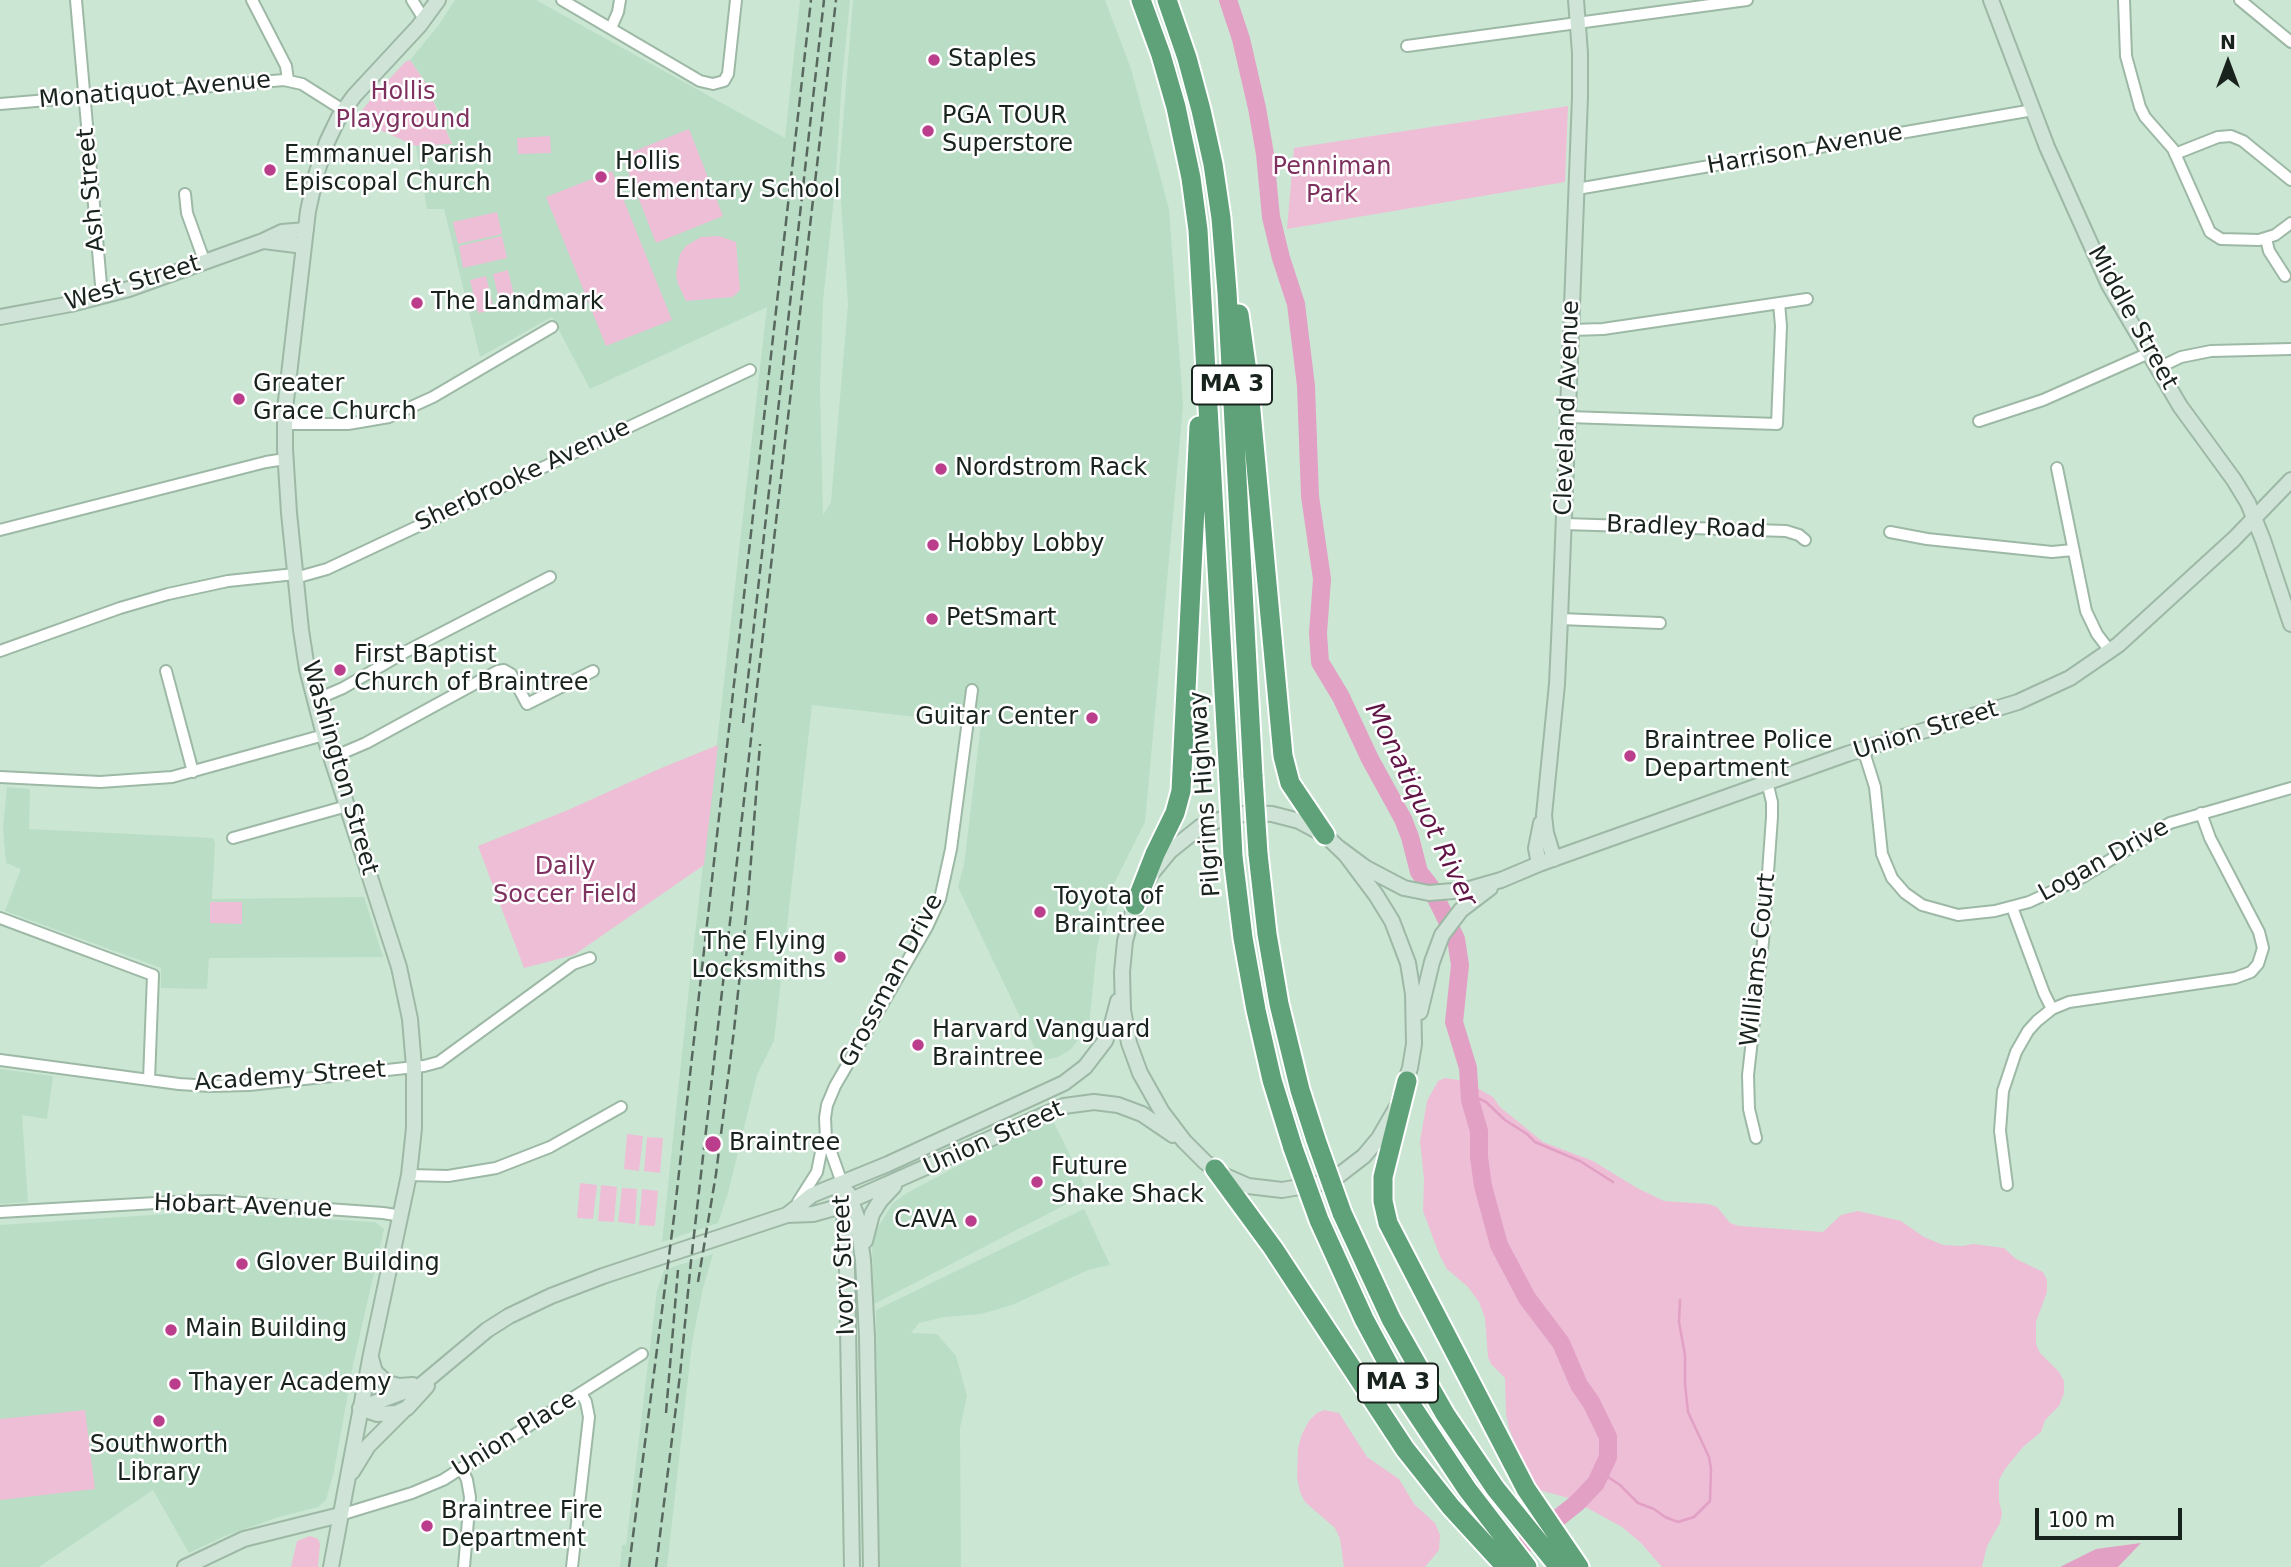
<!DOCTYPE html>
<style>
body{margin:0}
#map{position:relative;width:2291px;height:1567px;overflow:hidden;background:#cbe7d4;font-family:"DejaVu Sans",sans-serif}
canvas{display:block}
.north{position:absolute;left:2193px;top:28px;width:70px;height:70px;-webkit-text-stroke:5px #fff;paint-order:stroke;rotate:0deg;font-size:19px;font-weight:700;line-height:28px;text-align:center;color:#19231d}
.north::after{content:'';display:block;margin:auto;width:24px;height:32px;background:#19231d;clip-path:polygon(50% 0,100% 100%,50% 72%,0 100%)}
.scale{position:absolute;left:2035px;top:1508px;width:147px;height:32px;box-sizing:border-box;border:4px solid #19231d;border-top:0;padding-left:9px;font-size:21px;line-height:24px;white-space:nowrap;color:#19231d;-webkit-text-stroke:5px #fff;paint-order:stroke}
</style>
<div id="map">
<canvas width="2291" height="1567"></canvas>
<div class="north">N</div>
<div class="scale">100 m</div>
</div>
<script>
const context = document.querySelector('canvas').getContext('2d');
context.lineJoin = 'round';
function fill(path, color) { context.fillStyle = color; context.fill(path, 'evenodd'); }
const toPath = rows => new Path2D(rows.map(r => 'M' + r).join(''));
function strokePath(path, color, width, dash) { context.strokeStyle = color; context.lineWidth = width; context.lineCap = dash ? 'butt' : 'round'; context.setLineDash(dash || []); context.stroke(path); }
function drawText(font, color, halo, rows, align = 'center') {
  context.font = font + ' "DejaVu Sans",sans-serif'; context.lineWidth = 5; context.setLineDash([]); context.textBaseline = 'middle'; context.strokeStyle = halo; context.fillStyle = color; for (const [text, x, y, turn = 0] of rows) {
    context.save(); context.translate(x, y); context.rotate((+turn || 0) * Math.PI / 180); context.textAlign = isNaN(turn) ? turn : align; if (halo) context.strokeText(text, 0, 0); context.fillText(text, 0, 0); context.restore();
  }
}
fill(toPath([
 [455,0,536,0,785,138,800,0,850,0,842,80,835,188,823,301,820,390,823,515,831,502,848,304,839,172,853,0,1105,0,1131,69,1169,209,1183,406,1145,822,1112,888,1097,947,1089,1026,1070,1050,1058,1057,1041,1061,958,887,964,865,982,716,953,713,952,721,812,705,774,1041,757,1075,728,1193,718,1223,662,1242,691,969,767,307,590,389,552,317,480,357,444,209,427,209,416,146,452,143,426,83,410,60,438,26],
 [7,787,30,789,29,829,213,838,215,843,212,899,364,897,383,957,209,958,207,989,161,988,161,968,5,911,21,869,6,863,3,828],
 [0,1069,53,1076,47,1119,22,1115,28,1202,0,1204],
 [1051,1116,1088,1193,874,1304,872,1247,875,1232,893,1203,907,1193],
 [1084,1209,1110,1265,1088,1270,1012,1305,981,1314,944,1317,919,1323,911,1333,937,1334,956,1356,967,1396,960,1428,961,1567,879,1567,876,1310],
 [197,1212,375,1222,384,1229,353,1365,334,1471,326,1500,318,1507,279,1517,225,1536,189,1553,153,1490,39,1567,0,1567,0,1225],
 [713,1254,703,1288,692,1343,667,1567,620,1567,622,1545,626,1545,657,1290,664,1270]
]), '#baddc6');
fill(toPath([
 [410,60,425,82,452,144,416,146,355,119,371,99,405,62],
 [1568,106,1565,182,1287,229,1294,148],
 [689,129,723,216,656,243,622,156],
 [550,136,551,153,518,154,517,138],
 [612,171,672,320,606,346,546,197],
 [497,212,502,234,458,244,453,222],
 [502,236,507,258,463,268,459,246],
 [719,236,736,242,740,290,733,297,686,301,678,284,676,274,680,254,686,246,701,237],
 [508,270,516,304,501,308,493,274],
 [486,276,494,310,478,313,470,280],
 [718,745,704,865,574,955,524,968,478,846,568,810,659,769],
 [210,902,242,902,242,924,210,923],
 [1445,1078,1465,1081,1493,1097,1500,1107,1543,1142,1593,1161,1637,1188,1664,1201,1708,1204,1717,1207,1730,1223,1739,1226,1823,1232,1841,1215,1858,1211,1901,1221,1924,1237,1943,1245,1962,1246,1973,1244,2004,1248,2016,1259,2043,1272,2047,1280,2047,1292,2036,1322,2036,1344,2040,1353,2059,1372,2064,1381,2064,1393,2059,1406,2045,1420,2041,1432,2023,1447,2005,1469,1999,1480,1999,1501,2002,1513,2000,1523,1987,1546,1982,1567,1662,1567,1641,1543,1622,1527,1569,1498,1542,1491,1535,1486,1525,1470,1509,1428,1506,1414,1505,1378,1491,1364,1488,1357,1485,1318,1479,1302,1468,1287,1447,1269,1439,1254,1423,1211,1424,1179,1420,1141,1427,1101,1438,1081],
 [627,1134,643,1136,639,1171,624,1169],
 [647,1137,663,1138,660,1173,644,1171],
 [580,1183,597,1185,593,1219,577,1218],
 [601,1185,617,1187,614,1222,598,1221],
 [622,1188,637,1189,635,1224,618,1222],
 [642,1189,658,1191,655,1226,639,1225],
 [85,1410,95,1489,0,1500,0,1419],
 [1324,1410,1339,1413,1367,1457,1399,1479,1414,1504,1435,1523,1440,1535,1439,1550,1425,1567,1344,1567,1340,1539,1335,1528,1305,1502,1300,1492,1297,1477,1298,1448,1302,1434,1309,1421,1317,1413],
 [310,1536,318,1539,320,1544,318,1567,291,1567,297,1541]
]), '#edbed6');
fill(toPath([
 [2141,1543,2118,1567,2060,1567,2096,1549]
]), '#e2a0c4');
strokePath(toPath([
 [1469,1094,1486,1102,1505,1120,1527,1134,1535,1142,1580,1161,1613,1182],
 [1602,1473,1620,1485,1638,1503,1654,1509,1665,1517,1678,1522,1694,1517,1710,1501,1711,1469,1709,1457,1688,1412,1685,1384,1685,1355,1679,1322,1680,1300]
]), '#e2a0c4', 2.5);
strokePath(toPath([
 [1228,0,1241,39,1257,108,1265,154,1271,217,1281,258,1296,304,1306,386,1310,496,1322,579,1318,633,1320,662,1341,697,1370,759,1403,819,1410,837,1419,872,1430,886,1456,939,1460,965,1454,1022,1468,1068,1470,1100,1479,1131,1479,1157,1483,1186,1499,1245,1527,1298,1561,1343,1579,1385,1591,1402,1608,1437,1608,1457,1596,1483,1577,1503,1519,1549,1508,1561]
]), '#e2a0c4', 18);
const street = toPath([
 [76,0,102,296],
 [252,0,286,66,288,80],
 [412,0,424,19],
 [562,0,700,81,713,84,724,81,728,74,736,0],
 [2124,0,2126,56,2140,107,2145,117,2173,149,2210,232,2221,239,2259,240,2275,235,2291,223],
 [2240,0,2291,42],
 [611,28,618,12,620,0],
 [1407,46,1747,0],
 [0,104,284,80,302,84,343,110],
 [2175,154,2218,137,2231,136,2243,141,2291,180],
 [1577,189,2033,110],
 [185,194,187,213,205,263],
 [2266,239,2269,251,2285,276],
 [1571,330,1603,329,1807,299],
 [2158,368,2181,357,2211,351,2291,349],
 [1568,417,1777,424,1781,326,1779,303],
 [1979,421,2043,400,2149,353],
 [285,424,348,424,389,417,433,397,552,327],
 [2057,468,2086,611,2097,634,2110,651],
 [1564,524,1786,531,1799,535,1805,540],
 [0,530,266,462,285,459],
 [1890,532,1927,539,2052,552,2073,550],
 [295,578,327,569,750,370],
 [1560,619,1660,623],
 [0,651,120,608,168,594,228,581,295,574],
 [166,671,193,772],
 [315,700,343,688,407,651,550,577],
 [1863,749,1875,787,1882,854,1892,878,1905,893,1922,905,1958,915,1995,911,2029,902,2081,878,2170,823,2291,788],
 [331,758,366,743,498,671,504,670,511,674,527,704,593,671],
 [0,777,100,782,172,777,324,735],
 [233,838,347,806],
 [2012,907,2044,993,2052,1009],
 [0,918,153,975,149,1080],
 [0,1060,179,1084,210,1086,249,1085,424,1066,439,1062,573,964,590,958],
 [1756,1138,1749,1109,1748,1075,1763,942,1772,817,1772,802,1767,782],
 [409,1175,448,1176,496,1168,550,1147,621,1107],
 [842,1183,826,1138,825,1118,827,1105,835,1086,927,927,940,899,951,849,972,690],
 [2007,1185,2000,1131,2003,1091,2016,1052,2028,1031,2037,1021,2052,1009,2069,1002,2235,978,2251,972,2258,964,2263,948,2259,932,2210,838,2201,813],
 [798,1202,817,1172,824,1137],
 [0,1212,173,1202,216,1201,383,1213,402,1216],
 [462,1469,467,1480,470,1497,464,1567],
 [340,1515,412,1493,443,1480,642,1354],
 [572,1567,589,1417,586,1402,581,1393]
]);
const secondary = toPath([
 [1991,0,2047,147,2109,285,2180,406,2234,480,2248,503,2263,540,2291,624],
 [264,241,304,246],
 [0,317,71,304,129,289,263,241,282,232,306,230],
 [1251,813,1272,814,1299,821,1325,835,1346,855,1376,895,1392,921,1408,963,1413,994,1414,1044,1410,1068,1398,1105,1379,1138,1364,1156,1338,1176,1317,1184,1282,1190,1248,1186,1225,1176,1205,1162,1184,1141,1162,1112,1140,1073,1129,1043,1123,1010,1122,972,1125,941,1135,905,1151,874,1170,851,1200,827,1230,816,1251,813],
 [1339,848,1366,868,1404,888,1429,893,1466,890,1501,880,1539,864,1847,754,2018,702,2070,678,2118,645,2234,539,2291,480],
 [1554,859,1546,833,1544,815,1557,684,1560,619,1580,97,1580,53,1576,0],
 [1539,864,1536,848,1541,823],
 [1420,1012,1432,962,1442,935,1461,910,1490,888],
 [848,1193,857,1217,863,1260,867,1337,871,1567],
 [843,1195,847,1268,852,1567],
 [787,1215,812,1195,888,1164,1064,1083,1085,1067,1105,1041,1112,1024,1118,1001],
 [865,1241,872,1214,880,1201,894,1186],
 [371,1358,375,1372,387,1383,399,1386,413,1385],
 [360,1408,420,1386,487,1330,509,1316,551,1296,603,1276,787,1215,813,1214,831,1209,1064,1106,1094,1102,1118,1105,1142,1114,1173,1135],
 [360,1408,377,1414,396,1413,407,1408,427,1386],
 [352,1472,368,1446,404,1410],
 [185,1567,244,1539,340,1515],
 [331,1567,371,1354,409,1175,414,1128,414,1067,410,1019,399,967,324,735,307,669,301,630,289,513,285,449,285,409,308,211,316,175,327,142,339,117,354,96,419,26,438,0]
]);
const highway = toPath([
 [1141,0,1161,55,1176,107,1191,178,1198,230,1229,780],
 [1167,0,1187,58,1201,110,1213,164,1221,218,1227,292,1253,777],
 [1239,314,1248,379,1283,756,1290,783,1325,835],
 [1258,854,1267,934,1279,1004,1300,1090,1316,1140],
 [1233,857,1243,938,1256,1010,1272,1080,1293,1148],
 [1135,905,1155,854,1175,813,1181,791,1199,426],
 [1407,1081,1383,1177,1383,1201,1388,1223,1526,1489,1579,1567],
 [1215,1169,1273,1248,1405,1449,1451,1507,1506,1567],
 [1342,1213,1391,1319,1445,1414,1495,1488,1559,1567],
 [1319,1220,1364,1319,1407,1399,1467,1489,1527,1567]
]);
strokePath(street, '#9db9a6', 14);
strokePath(secondary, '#9db9a6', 18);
strokePath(highway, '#fff', 23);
strokePath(street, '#fff', 10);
strokePath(secondary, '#cfe3d7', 14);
strokePath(highway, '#5fa279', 19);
strokePath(toPath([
 [743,723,824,0],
 [698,1282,716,1174,734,1030,748,899,760,744],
 [666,1413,678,1270],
 [629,1567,674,1217,811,0],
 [656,1567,680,1375,691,1261,836,0]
]), '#58685e', 2.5, [10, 5]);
const highwayBridge = toPath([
 [1253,777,1258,854],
 [1229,780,1233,857],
 [1316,1140,1342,1213],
 [1293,1148,1319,1220]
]);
strokePath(highwayBridge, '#fff', 23, []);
strokePath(highwayBridge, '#5fa279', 19);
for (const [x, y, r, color] of [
 [934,60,7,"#bb3e8c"],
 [928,131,7,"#bb3e8c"],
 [270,170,7,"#bb3e8c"],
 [601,177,7,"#bb3e8c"],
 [417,303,7,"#bb3e8c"],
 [239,399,7,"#bb3e8c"],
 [941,469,7,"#bb3e8c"],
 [933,545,7,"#bb3e8c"],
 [932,619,7,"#bb3e8c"],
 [340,670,7,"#bb3e8c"],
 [1092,718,7,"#bb3e8c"],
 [1630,756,7,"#bb3e8c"],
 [1040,912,7,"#bb3e8c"],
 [840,957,7,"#bb3e8c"],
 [918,1045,7,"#bb3e8c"],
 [713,1144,9,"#bb3e8c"],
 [1037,1182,7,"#bb3e8c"],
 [971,1221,7,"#bb3e8c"],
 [242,1264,7,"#bb3e8c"],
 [171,1330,7,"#bb3e8c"],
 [175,1384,7,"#bb3e8c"],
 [159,1421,7,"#bb3e8c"],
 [427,1526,7,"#bb3e8c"]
]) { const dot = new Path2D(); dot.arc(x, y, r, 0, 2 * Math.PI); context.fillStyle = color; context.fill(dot); strokePath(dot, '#fff', 2.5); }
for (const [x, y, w] of [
 [1232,385,80],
 [1398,1383,80]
]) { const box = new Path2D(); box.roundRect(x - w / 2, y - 19.5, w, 39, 5); context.fillStyle = '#fff'; context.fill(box); strokePath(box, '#19231d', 2); }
drawText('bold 23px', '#19231d', null, [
 ["MA 3",1232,385],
 ["MA 3",1398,1383]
]);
drawText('24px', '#19231d', '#fff', [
 ["Staples",948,60],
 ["PGA TOUR",942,117],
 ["Superstore",942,145],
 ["Emmanuel Parish",284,156],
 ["Episcopal Church",284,184],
 ["Hollis",615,163],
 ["Elementary School",615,191],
 ["The Landmark",431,303],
 ["Greater",253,385],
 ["Grace Church",253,413],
 ["Nordstrom Rack",955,469],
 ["Hobby Lobby",947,545],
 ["PetSmart",946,619],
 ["First Baptist",354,656],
 ["Church of Braintree",354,684],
 ["Guitar Center",1078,718,"right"],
 ["Braintree Police",1644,742],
 ["Department",1644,770],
 ["Toyota of",1054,898],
 ["Braintree",1054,926],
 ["The Flying",826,943,"right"],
 ["Locksmiths",826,971,"right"],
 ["Harvard Vanguard",932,1031],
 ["Braintree",932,1059],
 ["Braintree",729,1144],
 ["Future",1051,1168],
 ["Shake Shack",1051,1196],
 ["CAVA",957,1221,"right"],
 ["Glover Building",256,1264],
 ["Main Building",185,1330],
 ["Thayer Academy",189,1384],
 ["Southworth",159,1446,"center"],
 ["Library",159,1474,"center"],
 ["Braintree Fire",441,1512],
 ["Department",441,1540]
], 'left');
drawText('24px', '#19231d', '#fff', [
 ["Monatiquot Avenue",155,91,-5],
 ["Harrison Avenue",1805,150,-10],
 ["Ash Street",92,190,-95],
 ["West Street",133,284,-17],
 ["Middle Street",2132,318,61],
 ["Cleveland Avenue",1568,408,-88],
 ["Sherbrooke Avenue",523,476,-25],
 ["Bradley Road",1686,528,2],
 ["Union Street",1926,731,-17],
 ["Washington Street",339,768,74],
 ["Pilgrims Highway",1206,794,-94],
 ["Logan Drive",2104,861,-29],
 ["Williams Court",1759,960,-84],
 ["Grossman Drive",892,981,-62],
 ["Academy Street",290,1077,-4],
 ["Union Street",994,1139,-24],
 ["Hobart Avenue",243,1207,2],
 ["Ivory Street",845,1265,-92],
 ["Union Place",515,1435,-32]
]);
drawText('24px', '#7e315f', '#fff', [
 ["Hollis",403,93],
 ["Playground",403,121],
 ["Penniman",1332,168],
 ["Park",1332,196],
 ["Daily",565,868],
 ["Soccer Field",565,896]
]);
drawText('italic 26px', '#611546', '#fff', [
 ["Monatiquot River",1420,805,64]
]);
</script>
